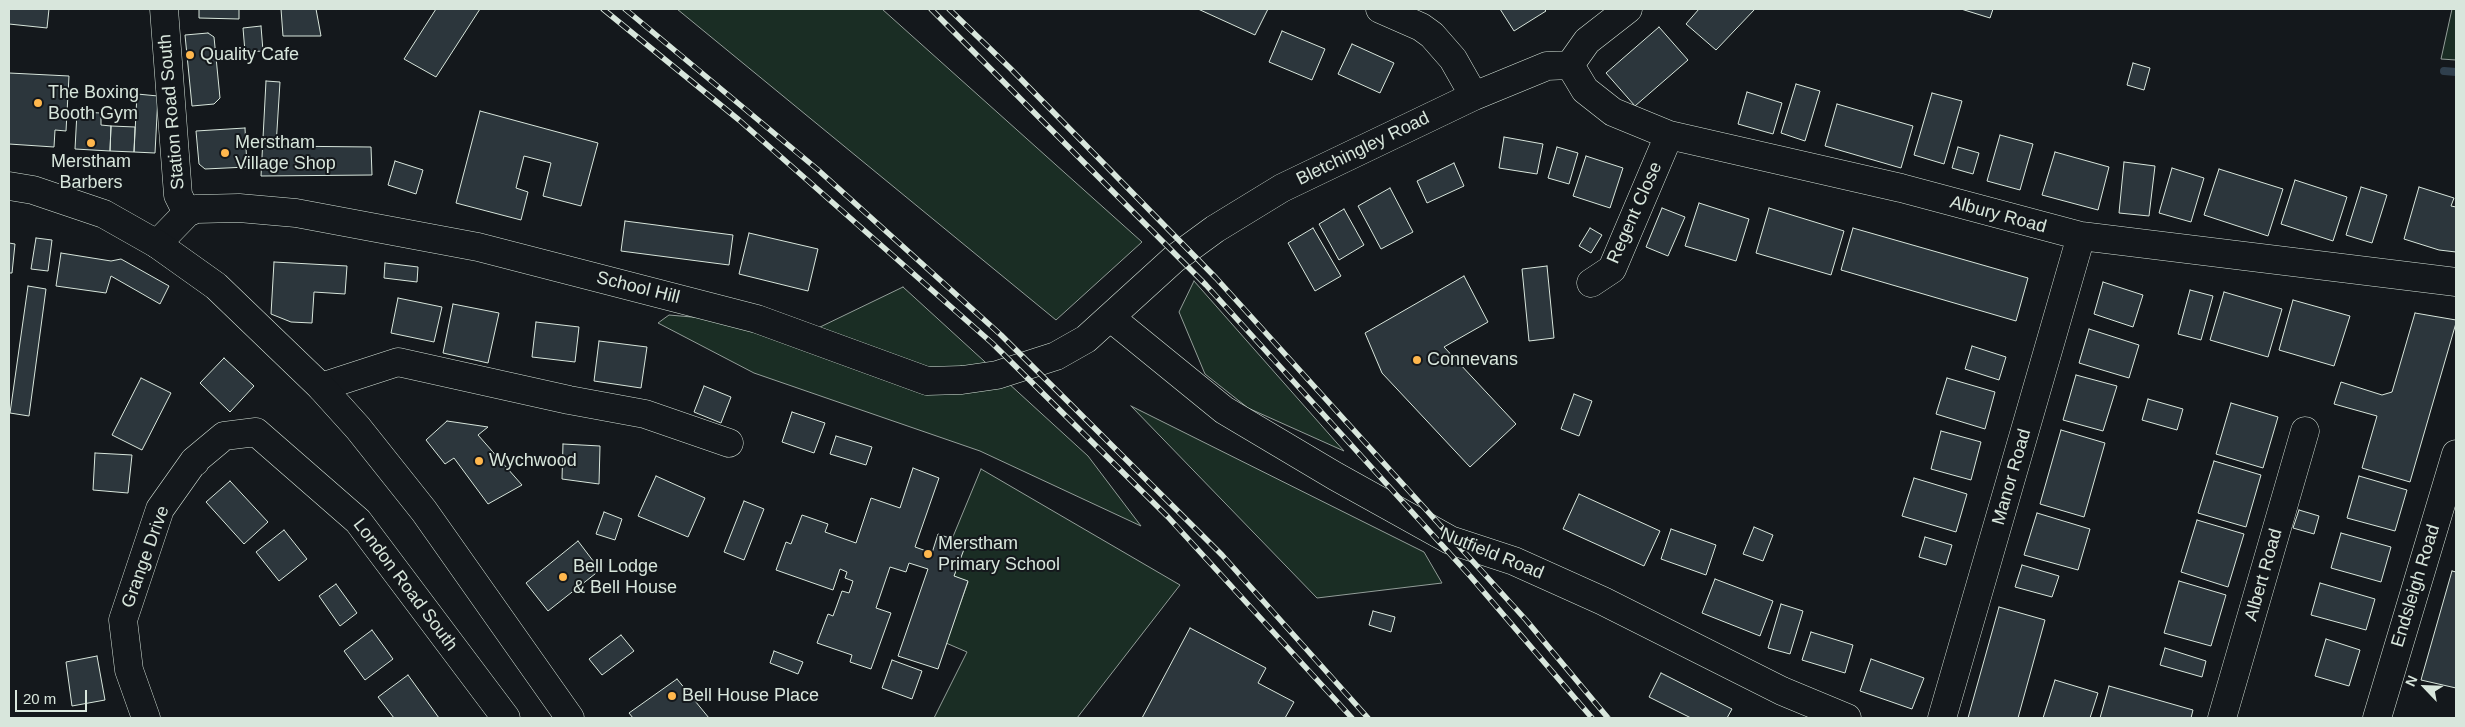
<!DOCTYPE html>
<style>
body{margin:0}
#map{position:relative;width:2465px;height:727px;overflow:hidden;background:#14181c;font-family:Arial,sans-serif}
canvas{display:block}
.frame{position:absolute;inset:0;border:10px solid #d8e6dc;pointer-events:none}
.north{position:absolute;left:2400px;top:662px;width:50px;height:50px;-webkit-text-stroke:4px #14181c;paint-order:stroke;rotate:294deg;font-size:14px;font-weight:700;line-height:20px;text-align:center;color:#d8e6dc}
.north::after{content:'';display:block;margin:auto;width:18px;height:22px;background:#d8e6dc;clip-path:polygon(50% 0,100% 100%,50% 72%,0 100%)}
.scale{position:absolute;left:15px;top:690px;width:72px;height:22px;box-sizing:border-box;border:2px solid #d8e6dc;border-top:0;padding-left:6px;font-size:15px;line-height:18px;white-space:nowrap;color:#d8e6dc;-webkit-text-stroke:4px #14181c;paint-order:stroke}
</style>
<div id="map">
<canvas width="2465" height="727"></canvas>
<div class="frame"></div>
<div class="north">N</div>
<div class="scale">20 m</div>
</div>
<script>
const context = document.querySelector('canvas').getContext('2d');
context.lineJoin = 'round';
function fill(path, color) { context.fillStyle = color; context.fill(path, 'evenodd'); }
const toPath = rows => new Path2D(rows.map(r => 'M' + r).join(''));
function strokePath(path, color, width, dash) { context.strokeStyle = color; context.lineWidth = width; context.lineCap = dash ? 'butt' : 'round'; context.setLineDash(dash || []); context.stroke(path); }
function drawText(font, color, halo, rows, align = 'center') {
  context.font = font + ' Arial,sans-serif'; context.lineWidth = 4; context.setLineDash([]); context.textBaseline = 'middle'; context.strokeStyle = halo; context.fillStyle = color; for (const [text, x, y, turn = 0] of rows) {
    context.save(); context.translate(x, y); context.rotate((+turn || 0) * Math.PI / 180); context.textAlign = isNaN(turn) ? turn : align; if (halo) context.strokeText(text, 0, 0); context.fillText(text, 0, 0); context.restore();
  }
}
const green = toPath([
 [677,9,882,9,1142,242,1056,320,677,9],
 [2452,9,2456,9,2456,60,2441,59,2452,9],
 [1194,281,1344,451,1248,408,1205,374,1179,312,1194,281],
 [903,287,1088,456,1141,526,980,451,754,373,658,323,669,315,818,328,903,287],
 [1131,406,1424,552,1442,583,1317,598,1131,406],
 [981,469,1180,585,1077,718,934,718,967,652,946,643,968,582,954,576,965,544,952,539,981,469]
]);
fill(green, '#1a2d24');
strokePath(green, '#939e99', 1);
strokePath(toPath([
 [2444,71,2456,72]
]), '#2f3f4d', 8);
const building = toPath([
 [9,9,49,9,47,28,9,24,9,9],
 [199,9,239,9,239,19,199,18,199,9],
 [281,9,316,9,321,36,283,36,281,9],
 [436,9,480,9,436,77,404,59,436,9],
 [1198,9,1268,9,1255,35,1198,9],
 [1500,9,1544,9,1546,11,1514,31,1500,9],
 [1699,9,1755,9,1716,50,1686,24,1699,9],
 [1961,9,1993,9,1990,18,1961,9],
 [261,26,263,51,245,52,243,28,261,26],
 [1659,27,1688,60,1635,106,1606,73,1659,27],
 [1282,31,1325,49,1312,80,1269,62,1282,31],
 [208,33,214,37,220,98,214,104,192,106,185,35,208,33],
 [1352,44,1394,63,1380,93,1338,74,1352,44],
 [2133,63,2150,68,2144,90,2127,85,2133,63],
 [9,73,69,76,66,131,55,130,54,147,9,144,9,73],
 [266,81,280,82,276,146,371,147,372,175,261,176,266,81],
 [1796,84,1820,91,1805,141,1781,133,1796,84],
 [1747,92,1782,103,1773,134,1738,124,1747,92],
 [1932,93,1962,101,1944,164,1914,155,1932,93],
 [137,94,158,96,155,153,134,152,137,94],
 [1837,104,1913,126,1901,168,1825,146,1837,104],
 [480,111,598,143,581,206,543,196,551,163,524,156,516,188,528,192,521,220,456,203,480,111],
 [77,112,101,113,101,125,111,126,110,151,75,149,77,112],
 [111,126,135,127,134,152,110,151,111,126],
 [245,128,247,167,205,169,199,164,196,131,245,128],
 [2000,135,2033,144,2020,190,1987,181,2000,135],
 [1504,137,1543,144,1537,174,1499,168,1504,137],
 [1557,147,1578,153,1569,184,1548,178,1557,147],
 [1958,147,1979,153,1973,174,1952,168,1958,147],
 [2055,152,2109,167,2098,210,2042,195,2055,152],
 [1586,156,1623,168,1610,208,1573,196,1586,156],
 [395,161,423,170,416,194,388,185,395,161],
 [2124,162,2155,166,2149,216,2119,213,2124,162],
 [1454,163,1464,186,1427,203,1417,181,1454,163],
 [2172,168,2204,178,2191,222,2159,213,2172,168],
 [2219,169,2283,189,2268,236,2204,215,2219,169],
 [2295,180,2347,197,2333,241,2281,224,2295,180],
 [2361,187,2387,195,2372,243,2346,235,2361,187],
 [2419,187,2454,198,2451,206,2456,207,2456,252,2439,250,2404,239,2419,187],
 [1390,188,1413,232,1381,249,1358,206,1390,188],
 [1699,203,1749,219,1736,261,1685,246,1699,203],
 [1662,208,1685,217,1668,256,1646,247,1662,208],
 [1769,208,1844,231,1831,275,1756,253,1769,208],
 [1344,209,1364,245,1339,260,1319,224,1344,209],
 [625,221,733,235,729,265,621,251,625,221],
 [1313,228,1341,276,1315,291,1288,243,1313,228],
 [1590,228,1602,235,1591,253,1579,246,1590,228],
 [1853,228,2028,278,2016,321,1841,270,1853,228],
 [749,233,818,249,808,291,739,274,749,233],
 [36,238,52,240,48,271,31,269,36,238],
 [9,243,15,244,12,273,9,273,9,243],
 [61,253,111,261,121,259,169,286,160,304,111,276,106,293,56,286,61,253],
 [274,262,347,266,345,294,314,292,312,323,291,322,271,314,274,262],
 [385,263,418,267,417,282,384,278,385,263],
 [1547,266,1554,338,1529,341,1522,269,1547,266],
 [1464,276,1488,322,1444,347,1516,424,1470,467,1382,373,1365,333,1464,276],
 [2103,282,2143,295,2133,327,2094,314,2103,282],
 [28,286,46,289,29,416,10,413,28,286],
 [2190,290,2213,296,2201,340,2178,334,2190,290],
 [2224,292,2282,309,2268,357,2210,340,2224,292],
 [398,298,442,307,434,342,391,333,398,298],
 [2293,300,2350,316,2334,366,2279,350,2293,300],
 [453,304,499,313,488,363,443,353,453,304],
 [2415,313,2456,320,2456,323,2410,482,2362,468,2377,416,2334,404,2341,382,2382,395,2392,392,2415,313],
 [536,322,579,327,575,362,532,357,536,322],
 [2089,329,2139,345,2129,378,2079,363,2089,329],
 [599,341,647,347,641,388,594,381,599,341],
 [1972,346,2006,357,1999,380,1965,369,1972,346],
 [224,358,254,386,230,412,200,383,224,358],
 [2076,375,2117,386,2103,431,2063,420,2076,375],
 [141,378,171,393,142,450,112,435,141,378],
 [1947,378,1995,392,1985,429,1936,414,1947,378],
 [704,386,731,397,721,423,694,412,704,386],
 [1574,394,1592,401,1579,436,1561,429,1574,394],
 [2148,399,2183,409,2177,430,2142,420,2148,399],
 [2231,403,2278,417,2263,468,2216,454,2231,403],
 [792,412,825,423,814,453,782,442,792,412],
 [447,421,488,427,478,435,522,485,488,504,454,458,445,464,426,440,447,421],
 [2061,430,2105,443,2084,517,2040,504,2061,430],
 [1941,431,1981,442,1971,480,1931,469,1941,431],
 [836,436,872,447,866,465,830,454,836,436],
 [563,444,600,446,599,484,562,479,563,444],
 [95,453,132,455,128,493,93,490,95,453],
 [2214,461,2261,475,2246,527,2198,513,2214,461],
 [913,468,939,478,915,547,932,553,938,534,966,544,954,576,968,581,938,669,898,656,928,569,909,563,906,572,890,567,876,608,891,613,871,669,850,662,852,655,817,643,828,614,833,616,842,591,849,593,853,581,845,578,847,572,840,569,833,590,776,570,786,542,791,544,802,515,828,524,825,532,856,543,871,498,900,508,913,468],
 [656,476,705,498,688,537,638,516,656,476],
 [2359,476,2407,490,2395,531,2347,518,2359,476],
 [1914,478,1967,494,1956,532,1902,516,1914,478],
 [230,481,268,522,244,544,206,502,230,481],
 [1579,494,1660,531,1644,566,1563,529,1579,494],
 [744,501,764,509,744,560,724,552,744,501],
 [2299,510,2319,516,2314,534,2293,528,2299,510],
 [604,512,622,519,615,540,596,534,604,512],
 [2037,513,2090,529,2078,570,2024,555,2037,513],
 [2197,520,2244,534,2228,587,2181,572,2197,520],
 [1754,527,1773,535,1763,561,1743,554,1754,527],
 [1671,529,1716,545,1706,575,1661,559,1671,529],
 [284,530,307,559,279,581,256,552,284,530],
 [2341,533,2391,547,2381,582,2331,568,2341,533],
 [1925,537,1952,545,1946,565,1919,557,1925,537],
 [578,541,600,570,548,611,526,583,578,541],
 [2022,565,2059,576,2052,597,2015,587,2022,565],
 [2452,571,2456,572,2456,688,2421,680,2452,571],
 [1715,579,1773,601,1760,636,1702,613,1715,579],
 [2179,581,2226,595,2211,646,2164,633,2179,581],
 [2320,583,2375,599,2366,630,2311,615,2320,583],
 [336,584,357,613,340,626,319,596,336,584],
 [1781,604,1803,611,1790,654,1768,648,1781,604],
 [1999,607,2045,620,2018,718,1968,718,1999,607],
 [1373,611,1395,617,1391,632,1369,625,1373,611],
 [1190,628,1266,668,1258,683,1294,702,1285,718,1142,718,1190,628],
 [372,630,393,659,365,680,344,651,372,630],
 [1811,632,1853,645,1845,673,1802,660,1811,632],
 [621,635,634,651,602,675,589,659,621,635],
 [2326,639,2360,650,2349,686,2315,676,2326,639],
 [2165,648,2206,661,2202,677,2160,665,2165,648],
 [774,651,803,662,798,674,770,663,774,651],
 [97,656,105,700,72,706,66,662,97,656],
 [1871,659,1924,678,1912,709,1860,691,1871,659],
 [892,660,922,671,912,699,882,688,892,660],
 [1661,673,1732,709,1727,718,1691,718,1649,697,1661,673],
 [408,675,439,718,394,718,378,697,408,675],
 [677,679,709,718,633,718,629,713,677,679],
 [2055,680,2098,693,2090,718,2043,718,2055,680],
 [2109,686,2193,710,2191,718,2100,718,2109,686]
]);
fill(building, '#2c363c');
strokePath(building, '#d8e6dc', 1);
const minor = toPath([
 [164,9,178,195,187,213],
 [1380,9,1421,27,1432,35,1453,59,1474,96],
 [1570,65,1585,90,1613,112,1669,135,1901,188,2081,236,2456,282],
 [1570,65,1587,41,1628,9],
 [157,244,187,213,196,209,239,208,296,213,478,247,757,319,927,381,962,380,997,375,1056,356,1086,339,1174,259,1215,229,1282,188,1474,96,1547,66,1570,65],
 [1591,283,1612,269,1669,135],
 [1111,318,1224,410,1335,476,1450,540,1514,561,1603,601,1782,691,1847,718],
 [321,387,398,362,569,400,645,414,729,443],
 [195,462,194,461,224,436,256,432,358,521,506,718],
 [146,718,129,670,123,620,160,509,194,461],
 [1942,718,2081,236],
 [2222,718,2305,431],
 [2377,718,2456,454]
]);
const major = toPath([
 [9,186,33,190,104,214,157,244,216,286,321,387,358,428,424,511,570,718]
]);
strokePath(minor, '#d8e6dc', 29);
strokePath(major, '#d8e6dc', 29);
strokePath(minor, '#14181c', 28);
strokePath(major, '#14181c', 28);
const rail = toPath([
 [603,9,739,120,992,343,1168,517,1352,718],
 [625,9,817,169,1001,335,1222,555,1368,718],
 [931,9,1206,285,1471,577,1592,718],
 [949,9,1011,69,1216,278,1526,620,1608,718]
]);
strokePath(rail, '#d8e6dc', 5.5);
strokePath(rail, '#14181c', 4, [11]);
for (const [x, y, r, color] of [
 [190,55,5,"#ffb74d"],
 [38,103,5,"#ffb74d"],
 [91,143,5,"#ffb74d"],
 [225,153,5,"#ffb74d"],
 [1417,360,5,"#ffb74d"],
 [479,461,5,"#ffb74d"],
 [928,554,5,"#ffb74d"],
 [563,577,5,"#ffb74d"],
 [672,696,5,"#ffb74d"]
]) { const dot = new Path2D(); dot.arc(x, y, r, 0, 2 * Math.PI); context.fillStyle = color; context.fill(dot); strokePath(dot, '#14181c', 2); }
drawText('18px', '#d8e6dc', '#14181c', [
 ["Quality Cafe",200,55],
 ["The Boxing",48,93],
 ["Booth Gym",48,114],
 ["Merstham",235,143],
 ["Village Shop",235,164],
 ["Merstham",91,162,"center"],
 ["Barbers",91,183,"center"],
 ["Connevans",1427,360],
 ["Wychwood",489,461],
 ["Merstham",938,544],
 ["Primary School",938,565],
 ["Bell Lodge",573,567],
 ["& Bell House",573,588],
 ["Bell House Place",682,696]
], 'left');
drawText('18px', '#d8e6dc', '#14181c', [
 ["Station Road South",172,112,-95],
 ["Bletchingley Road",1363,149,-26],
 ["Regent Close",1635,213,-66],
 ["Albury Road",1998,215,15],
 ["School Hill",638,288,14],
 ["Manor Road",2012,477,-74],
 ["Nutfield Road",1492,554,22],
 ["Grange Drive",146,557,-70],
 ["Albert Road",2264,575,-74],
 ["London Road South",405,585,53],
 ["Endsleigh Road",2416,586,-73]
]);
</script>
